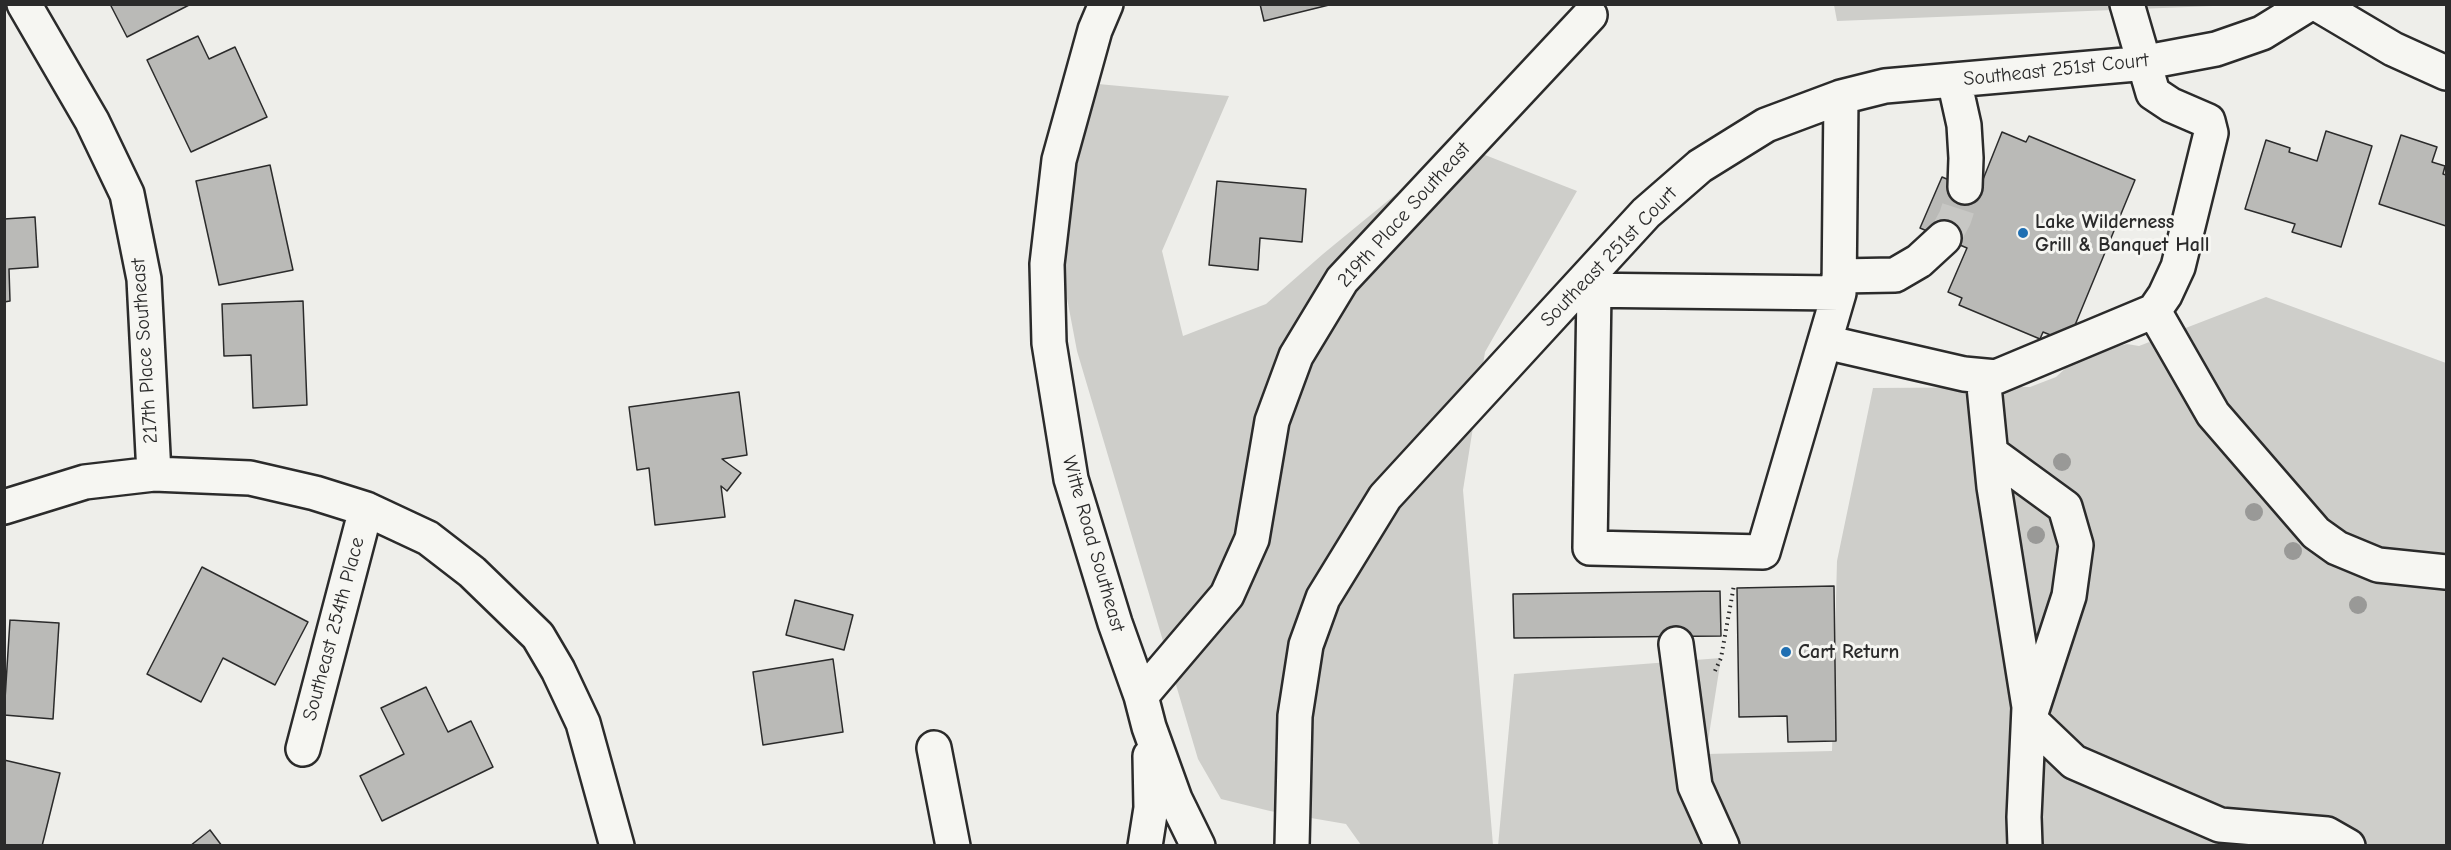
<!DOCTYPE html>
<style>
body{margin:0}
#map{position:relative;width:2451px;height:850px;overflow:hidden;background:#eeeeea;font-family:"Comic Neue",sans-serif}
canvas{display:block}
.frame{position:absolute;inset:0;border:6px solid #2b2b2b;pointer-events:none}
</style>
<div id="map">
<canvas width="2451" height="850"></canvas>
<div class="frame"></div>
</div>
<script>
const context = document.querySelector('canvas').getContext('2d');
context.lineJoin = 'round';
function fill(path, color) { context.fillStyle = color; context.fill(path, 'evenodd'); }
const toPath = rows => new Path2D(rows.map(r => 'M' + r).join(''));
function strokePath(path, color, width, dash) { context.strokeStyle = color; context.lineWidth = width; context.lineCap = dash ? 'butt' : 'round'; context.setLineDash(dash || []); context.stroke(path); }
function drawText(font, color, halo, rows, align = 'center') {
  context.font = font + ' "Comic Neue",sans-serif'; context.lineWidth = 6; context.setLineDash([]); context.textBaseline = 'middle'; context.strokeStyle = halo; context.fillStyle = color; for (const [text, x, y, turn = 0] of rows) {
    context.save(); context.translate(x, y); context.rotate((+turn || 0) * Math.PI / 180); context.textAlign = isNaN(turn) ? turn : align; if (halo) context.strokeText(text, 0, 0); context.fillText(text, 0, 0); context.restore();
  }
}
fill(toPath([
 [2263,4,1837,21,1834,5],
 [1076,82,1229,96,1162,251,1183,336,1266,304,1323,254,1457,144,1577,191,1485,352,1463,490,1493,845,1361,845,1346,824,1270,811,1221,799,1198,759,1077,351,1059,256],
 [2266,297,2446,363,2446,845,1498,846,1514,674,1721,658,1706,754,1832,751,1837,561,1873,388,2030,387,2056,377,2069,365,2110,348,2127,344,2139,346]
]), '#cececa');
const building = toPath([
 [110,4,191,4,127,37,110,4],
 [1260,4,1333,4,1264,21,1260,4],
 [198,36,209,59,235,47,267,117,191,152,147,60,198,36],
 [2326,131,2372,146,2341,247,2292,232,2295,224,2245,209,2266,140,2290,148,2289,152,2317,161,2326,131],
 [2002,132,2026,142,2029,136,2135,180,2068,342,2043,332,2040,339,1959,305,1962,298,1948,292,1967,248,1920,228,1942,177,1978,192,2002,132],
 [2401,135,2437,147,2432,162,2445,166,2443,174,2446,175,2446,226,2379,204,2401,135],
 [270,165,293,270,219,285,196,181,270,165],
 [1217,181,1306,189,1302,242,1260,238,1258,270,1209,265,1217,181],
 [35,217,38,267,9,269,10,301,4,302,4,219,35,217],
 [303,301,307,405,253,408,251,355,224,356,222,304,303,301],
 [739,392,747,455,722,459,741,473,727,491,721,486,725,517,655,525,649,468,637,470,629,407,739,392],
 [202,567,308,622,275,685,223,658,201,702,147,674,202,567],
 [1834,586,1836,741,1788,742,1787,716,1739,717,1737,588,1834,586],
 [1720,591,1721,636,1514,638,1513,594,1720,591],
 [795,600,853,615,844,650,786,635,795,600],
 [10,620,59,623,53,719,4,715,10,620],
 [833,659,843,732,763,745,753,672,833,659],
 [426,687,448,732,471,721,493,767,382,821,360,776,404,754,381,708,426,687],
 [4,760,60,773,42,846,4,846,4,760],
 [210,830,222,846,190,846,210,830]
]);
fill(building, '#babab7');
strokePath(building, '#2b2b2b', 1.5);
strokePath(toPath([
 [1944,238,1955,218,1965,187]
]), '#c7c7c4', 33, [33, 16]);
const minor = toPath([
 [24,4,92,121,127,194,144,279,154,474],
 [1106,4,1095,30,1059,160,1047,264,1049,343,1071,479,1115,623,1141,696,1149,727,1175,799,1198,846],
 [2317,4,2393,49,2446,73],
 [1954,80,1964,125,1966,158,1965,187],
 [1839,276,1895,275,1919,261,1944,238],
 [1576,290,1839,293,1841,97],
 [1594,290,1590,548,1763,552,1839,293],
 [2154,311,2213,414,2316,533,2337,548,2378,565,2446,572],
 [1825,342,1964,374,1996,377,2154,311,2165,295,2178,267,2211,133,2208,121,2171,105,2153,93,2127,4],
 [1983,376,1994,487,2029,707,2024,817,2025,846],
 [1991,453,2065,507,2076,545,2069,596,2029,719,2074,762,2220,825,2327,834,2348,846],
 [4,507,85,482,154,474,250,478,315,493,366,509,428,538,472,572,538,636,558,670,583,723,617,846],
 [1676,644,1695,786,1722,846],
 [1141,696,1227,595,1252,539,1272,421,1296,356,1342,280,1590,15],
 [934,748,953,846],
 [303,749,366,509],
 [1145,846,1151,808,1150,756],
 [1292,846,1295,716,1306,645,1323,598,1385,497,1646,213,1700,166,1766,125,1841,97,1885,86,2136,64,2216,49,2262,33,2309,4]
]);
strokePath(minor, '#2b2b2b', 38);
strokePath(toPath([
 [1715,671,1721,658,1734,585]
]), '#2b2b2b', 4, [1.5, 4.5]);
strokePath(minor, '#f6f6f2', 33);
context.fillStyle = '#999997';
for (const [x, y] of [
 [2062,462],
 [2254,512],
 [2036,535],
 [2293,551],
 [2358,605]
]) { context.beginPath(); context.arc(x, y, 9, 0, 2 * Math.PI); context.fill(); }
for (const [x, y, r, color] of [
 [2023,233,6,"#1f6fb2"],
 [1786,652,6,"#1f6fb2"]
]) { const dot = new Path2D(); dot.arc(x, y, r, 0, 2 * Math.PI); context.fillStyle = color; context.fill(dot); strokePath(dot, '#f6f6f2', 2); }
drawText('20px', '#2b2b2b', '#f6f6f2', [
 ["Southeast 251st Court",2056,70,-6],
 ["219th Place Southeast",1404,215,-48],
 ["Southeast 251st Court",1609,257,-46],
 ["217th Place Southeast",145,351,-94],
 ["Witte Road Southeast",1093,544,74],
 ["Southeast 254th Place",334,629,-75]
]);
drawText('bold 20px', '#2b2b2b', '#f6f6f2', [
 ["Lake Wilderness",2035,222],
 ["Grill & Banquet Hall",2035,245],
 ["Cart Return",1798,652]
], 'left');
</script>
